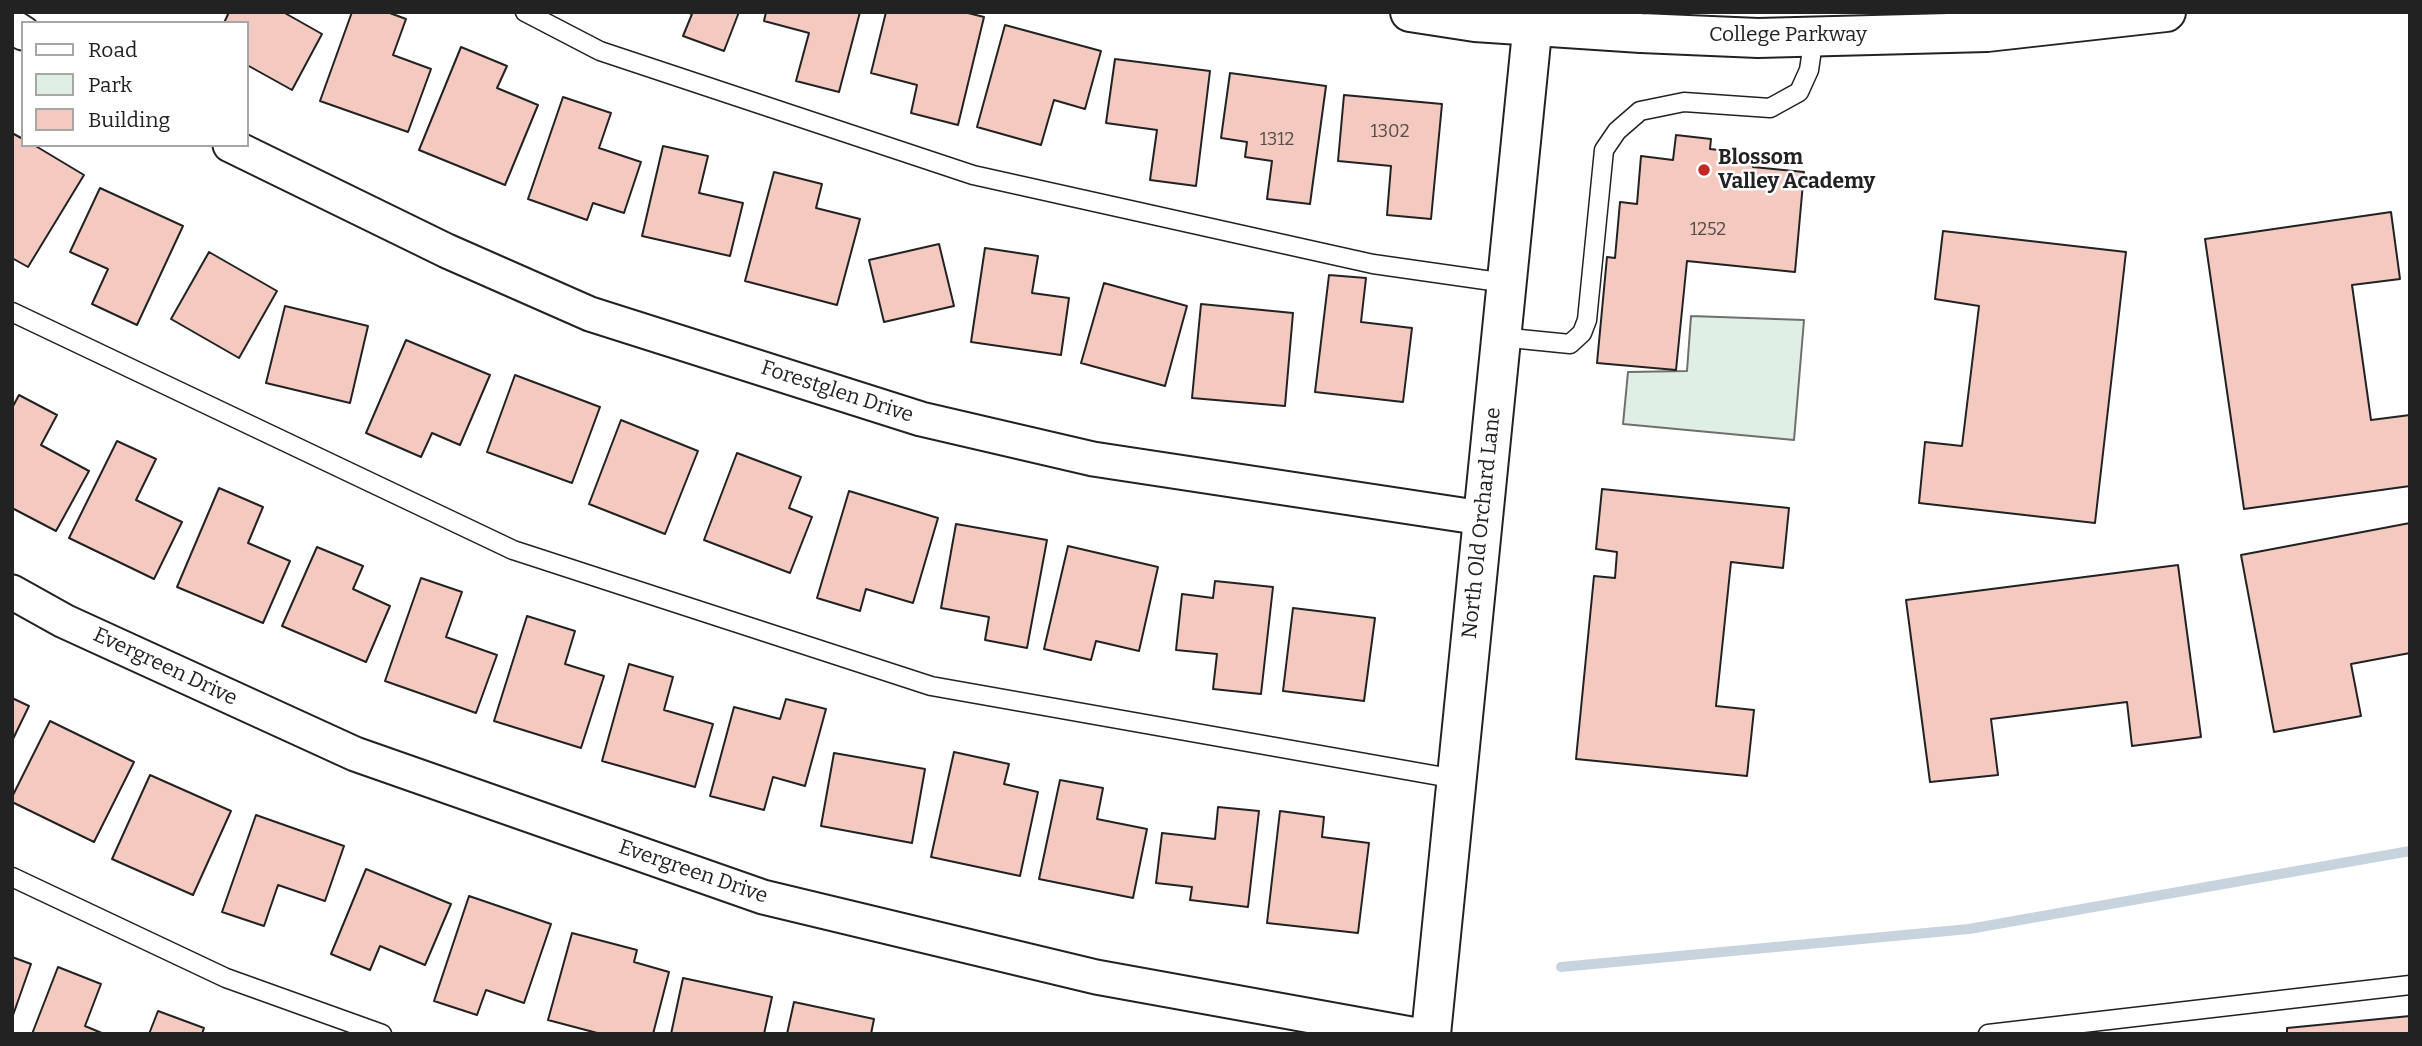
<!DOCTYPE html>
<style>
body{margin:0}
#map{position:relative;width:2422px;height:1046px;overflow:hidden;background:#fff;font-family:Bitter,serif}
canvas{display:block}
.frame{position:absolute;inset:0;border:14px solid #222;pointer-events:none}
.legend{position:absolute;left:21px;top:21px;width:228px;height:126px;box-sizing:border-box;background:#fff;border:2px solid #a7a7a7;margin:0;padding:9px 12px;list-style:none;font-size:21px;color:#222}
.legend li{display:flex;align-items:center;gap:14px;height:35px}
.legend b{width:35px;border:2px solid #a7a7a7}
</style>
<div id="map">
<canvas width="2422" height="1046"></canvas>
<div class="frame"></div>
<ul class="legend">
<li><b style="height:9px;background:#fff"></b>Road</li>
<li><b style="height:19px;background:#e0efe3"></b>Park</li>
<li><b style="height:19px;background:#f3c9c0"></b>Building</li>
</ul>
</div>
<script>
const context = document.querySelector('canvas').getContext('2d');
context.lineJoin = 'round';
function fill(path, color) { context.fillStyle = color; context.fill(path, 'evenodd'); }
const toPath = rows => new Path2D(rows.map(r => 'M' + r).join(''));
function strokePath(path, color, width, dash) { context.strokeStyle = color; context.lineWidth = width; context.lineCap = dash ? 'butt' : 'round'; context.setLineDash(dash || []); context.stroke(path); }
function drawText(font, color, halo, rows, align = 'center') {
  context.font = font + ' Bitter,serif'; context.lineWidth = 5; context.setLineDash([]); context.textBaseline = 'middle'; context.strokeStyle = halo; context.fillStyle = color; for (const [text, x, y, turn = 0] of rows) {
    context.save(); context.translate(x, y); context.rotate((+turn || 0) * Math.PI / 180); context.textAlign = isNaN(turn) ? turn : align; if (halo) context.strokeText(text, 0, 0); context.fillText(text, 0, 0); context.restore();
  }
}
const green = toPath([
 [1691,316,1804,320,1794,440,1623,424,1628,372,1687,371,1691,316]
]);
fill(green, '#e0efe3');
strokePath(green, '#6f6f6f', 2);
strokePath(toPath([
 [1561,967,1969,929,2410,851]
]), '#c7d3dd', 10);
const building = toPath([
 [229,12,283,12,322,34,292,90,247,65,247,23,224,23,229,12],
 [352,12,387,12,406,19,393,55,431,69,408,132,320,101,352,12],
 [686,12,739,12,724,51,683,36,692,14,686,12],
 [766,12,860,12,839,92,796,81,809,33,764,21,766,12],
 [886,12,964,12,984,17,958,125,911,113,917,85,871,73,886,12],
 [1005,25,1101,51,1085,109,1054,100,1041,145,977,127,1005,25],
 [461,47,507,66,497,88,538,105,505,185,419,150,461,47],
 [1115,59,1210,71,1196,186,1150,180,1157,130,1106,123,1115,59],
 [1230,73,1326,86,1310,204,1267,199,1272,161,1245,157,1247,142,1221,138,1230,73],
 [1344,95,1442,104,1431,219,1387,215,1391,166,1338,161,1344,95],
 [563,97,611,113,599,148,641,162,624,213,593,203,587,220,528,199,563,97],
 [12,133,23,139,23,145,34,145,84,175,28,267,12,258,12,133],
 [1676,135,1711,139,1710,149,1754,154,1753,167,1804,172,1795,272,1687,261,1676,370,1597,363,1607,257,1615,258,1620,202,1637,204,1641,156,1673,160,1676,135],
 [663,146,708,156,699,193,743,203,730,256,642,236,663,146],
 [774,172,822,184,816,208,860,219,837,305,745,281,774,172],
 [100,188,183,226,137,325,92,304,108,269,70,252,100,188],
 [2391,212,2400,279,2352,285,2371,420,2410,415,2410,486,2244,509,2205,239,2391,212],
 [1943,231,2126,252,2095,523,1919,503,1925,442,1962,446,1979,306,1935,299,1943,231],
 [939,244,954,306,884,322,869,260,939,244],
 [985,248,1038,256,1032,293,1069,298,1061,355,971,342,985,248],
 [209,252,277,291,239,358,171,319,209,252],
 [1329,275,1366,278,1361,322,1412,328,1403,402,1315,392,1329,275],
 [1104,283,1187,306,1165,386,1081,363,1104,283],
 [1201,304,1293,313,1285,406,1192,398,1201,304],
 [285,306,368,326,350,403,266,383,285,306],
 [406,340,490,375,460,445,432,433,421,457,366,433,406,340],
 [515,375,600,407,572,483,487,452,515,375],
 [19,395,57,415,41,445,89,471,56,531,12,508,12,408,19,395],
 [621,420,698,451,665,534,589,504,621,420],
 [117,441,156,459,136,500,182,522,154,579,69,538,117,441],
 [737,453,801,477,789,508,812,517,790,573,704,540,737,453],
 [219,488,263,507,248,543,290,561,263,623,177,587,219,488],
 [1602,489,1789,508,1783,568,1731,562,1716,706,1754,710,1747,776,1576,759,1594,576,1615,578,1617,552,1596,549,1602,489],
 [849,491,938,518,913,603,866,589,860,611,817,598,849,491],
 [2410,523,2410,653,2351,664,2361,716,2274,732,2241,555,2410,523],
 [956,524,1047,540,1027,648,985,640,989,617,941,608,956,524],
 [1068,546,1158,567,1139,651,1096,641,1091,660,1044,649,1068,546],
 [317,547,363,566,353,589,390,606,366,662,282,626,317,547],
 [2178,565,2201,737,2132,746,2127,702,1991,719,1998,775,1930,782,1906,600,2178,565],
 [421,578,462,592,446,637,497,655,476,713,385,681,421,578],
 [1215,581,1273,587,1261,694,1213,689,1217,654,1176,650,1182,594,1213,598,1215,581],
 [1293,608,1375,618,1364,701,1283,691,1293,608],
 [527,616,575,631,565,664,604,676,581,748,494,721,527,616],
 [629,664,673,677,664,710,713,724,695,787,602,761,629,664],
 [12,698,29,706,12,741,12,698],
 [786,699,826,709,805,786,773,777,764,810,710,796,734,707,780,719,786,699],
 [50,721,134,762,94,842,12,802,12,797,50,721],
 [954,752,1009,764,1004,784,1038,792,1020,876,931,857,954,752],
 [834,753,925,769,912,843,821,826,834,753],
 [150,775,231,811,193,895,112,859,150,775],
 [1060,780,1103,788,1097,819,1147,829,1133,898,1039,879,1060,780],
 [1218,807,1259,811,1248,907,1190,900,1192,887,1156,883,1162,833,1215,839,1218,807],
 [1280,811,1324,817,1322,837,1369,843,1358,933,1267,923,1280,811],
 [256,815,344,846,325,901,278,885,264,926,222,912,256,815],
 [366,869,451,904,425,965,380,946,370,970,331,954,366,869],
 [469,896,551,924,524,1003,486,990,477,1015,434,1001,469,896],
 [572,933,637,950,634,962,669,972,653,1034,601,1034,548,1020,572,933],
 [12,957,31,964,12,1018,12,957],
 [58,967,101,984,85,1026,104,1034,32,1034,58,967],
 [683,978,772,997,764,1034,671,1034,683,978],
 [794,1002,874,1019,871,1034,787,1034,794,1002],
 [158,1011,204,1028,202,1034,149,1034,158,1011],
 [2410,1016,2410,1034,2287,1034,2287,1028,2410,1016]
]);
fill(building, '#f3c9c0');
strokePath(building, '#222', 2);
const service = toPath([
 [525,12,600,51,973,175,1373,264,1506,283],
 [12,312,513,550,931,686,1456,779],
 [1500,337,1570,344,1582,333,1587,320,1604,150,1617,131,1640,111,1684,102,1770,108,1799,92,1809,70,1814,36],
 [12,877,226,978,382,1034],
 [1988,1034,2410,985]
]);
const minor = toPath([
 [12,26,23,33],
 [230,145,447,251,590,314,921,419,1093,459,1482,518],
 [12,592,64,621,355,754,763,897,1096,977,1411,1034]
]);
const tertiary = toPath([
 [1431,1034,1534,12]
]);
const secondary = toPath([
 [1410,12,1475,22,1641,33,1758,38,1987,32,2166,12]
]);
strokePath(service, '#222', 21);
strokePath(minor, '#222', 37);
strokePath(tertiary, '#222', 42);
strokePath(secondary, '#222', 42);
strokePath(service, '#fff', 18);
strokePath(minor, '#fff', 33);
strokePath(tertiary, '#fff', 38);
strokePath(secondary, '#fff', 38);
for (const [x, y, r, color] of [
 [1704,170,7,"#c62828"]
]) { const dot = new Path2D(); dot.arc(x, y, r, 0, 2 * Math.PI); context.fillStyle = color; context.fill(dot); strokePath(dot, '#fff', 2.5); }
drawText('18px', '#564c4a', null, [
 ["1302",1390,132],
 ["1312",1277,140],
 ["1252",1708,230]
]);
drawText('21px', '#222', '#fff', [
 ["College Parkway",1788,35],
 ["Forestglen Drive",837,392,18],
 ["North Old Orchard Lane",1482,523,-84],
 ["Evergreen Drive",165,667,25],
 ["Evergreen Drive",693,872,19]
]);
drawText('bold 21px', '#222', '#fff', [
 ["Blossom",1718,158],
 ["Valley Academy",1718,182]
], 'left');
</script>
